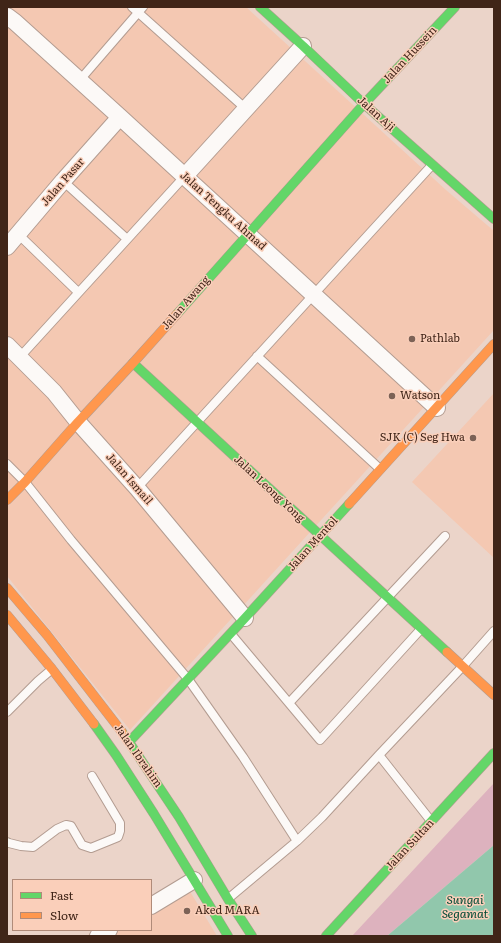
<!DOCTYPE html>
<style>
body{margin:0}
#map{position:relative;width:501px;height:943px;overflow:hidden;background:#ebd4c9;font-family:Literata,serif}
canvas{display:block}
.frame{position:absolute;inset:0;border:8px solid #402518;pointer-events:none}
.legend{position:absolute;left:12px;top:879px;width:140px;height:52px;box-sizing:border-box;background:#facfba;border:1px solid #b08b79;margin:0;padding:5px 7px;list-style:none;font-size:12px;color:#402518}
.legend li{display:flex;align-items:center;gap:8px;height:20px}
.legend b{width:20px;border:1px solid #b08b79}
</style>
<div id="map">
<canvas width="501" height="943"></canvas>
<div class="frame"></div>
<ul class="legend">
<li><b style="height:5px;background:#63d668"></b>Fast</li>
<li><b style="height:5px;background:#ff974d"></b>Slow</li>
</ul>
</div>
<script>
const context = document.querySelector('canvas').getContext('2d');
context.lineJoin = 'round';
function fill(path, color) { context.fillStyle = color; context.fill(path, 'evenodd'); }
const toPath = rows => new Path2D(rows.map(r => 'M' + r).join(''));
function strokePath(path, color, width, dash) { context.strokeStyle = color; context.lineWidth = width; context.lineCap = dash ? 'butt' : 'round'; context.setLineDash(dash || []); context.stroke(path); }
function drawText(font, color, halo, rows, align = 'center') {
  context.font = font + ' Literata,serif'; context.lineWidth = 3; context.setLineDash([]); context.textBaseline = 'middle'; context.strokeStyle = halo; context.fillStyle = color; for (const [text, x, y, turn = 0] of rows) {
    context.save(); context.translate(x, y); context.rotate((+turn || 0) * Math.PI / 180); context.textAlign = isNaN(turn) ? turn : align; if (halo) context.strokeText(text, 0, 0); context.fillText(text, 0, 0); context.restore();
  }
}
fill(toPath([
 [7,7,246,7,446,190,494,231,494,330,130,730,7,576],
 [494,393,494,558,412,482],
 [183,880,217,936,86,936,96,930,151,930,151,899]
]), '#f4c8b2');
fill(toPath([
 [494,783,494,845,387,936,352,936]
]), '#ddb2be');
fill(toPath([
 [494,845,494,936,387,936]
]), '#91c7ac');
const lane = toPath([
 [132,7,246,109],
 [79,81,143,7],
 [63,181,127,239],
 [18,234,78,292],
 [257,356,380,469],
 [19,358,184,177],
 [7,464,25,482,71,540,188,679,243,757,297,841],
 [137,488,432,165],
 [231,634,320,740,421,629],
 [289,703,445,536],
 [7,712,38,681,51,670],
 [379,755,431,821],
 [7,842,9,843,21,846,33,847,57,829,66,825,71,826,82,845,91,848,118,837,120,831,120,823,92,776],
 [229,898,297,841,322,817,379,755,463,666,494,631]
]);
const street = toPath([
 [7,16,15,22,120,117,437,408],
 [184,177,303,46],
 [7,247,63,181,120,117],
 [7,345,54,392,78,422,137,488,245,618],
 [151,906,194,880],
 [98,936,109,930]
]);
const fast = toPath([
 [260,7,303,46,364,104,494,219],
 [177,314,364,104,455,7],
 [133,363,447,652],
 [94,724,116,755,154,814,228,936],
 [122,732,129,742,179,817,228,899,252,936],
 [129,742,245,618,349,504],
 [326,936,494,753]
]);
const slow = toPath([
 [7,500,25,482,78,422,133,363,177,314],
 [349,504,494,344],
 [7,588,47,635,122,732],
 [7,615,52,669,94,724],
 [447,652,494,695]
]);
strokePath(lane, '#b39c91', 10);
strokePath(street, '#b39c91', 18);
strokePath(fast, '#b39c91', 10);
strokePath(slow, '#b39c91', 10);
strokePath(lane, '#fcf9f7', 8);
strokePath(street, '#fcf9f7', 16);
strokePath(fast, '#63d668', 9);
strokePath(slow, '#ff974d', 9);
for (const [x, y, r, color] of [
 [412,339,4,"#7c6256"],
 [392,396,4,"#7c6256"],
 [473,438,4,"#7c6256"],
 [187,911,4,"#7c6256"]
]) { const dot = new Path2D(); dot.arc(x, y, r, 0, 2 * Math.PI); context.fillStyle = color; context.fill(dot); strokePath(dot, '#facfba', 1.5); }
drawText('11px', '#402518', '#facfba', [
 ["Jalan Hussein",410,55,-47],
 ["Jalan Aji",376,114,42],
 ["Jalan Pasar",63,182,-49],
 ["Jalan Tengku Ahmad",223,211,42],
 ["Jalan Awang",186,303,-49],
 ["Jalan Ismail",129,479,49],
 ["Jalan Leong Yong",269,489,43],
 ["Jalan Mentol",313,544,-48],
 ["Jalan Ibrahim",138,756,55],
 ["Jalan Sultan",410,845,-47]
]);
drawText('11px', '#402518', '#facfba', [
 ["Pathlab",420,339],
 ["Watson",400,396],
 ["SJK (C) Seg Hwa",465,438,"right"],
 ["Aked MARA",195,911]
], 'left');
drawText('italic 12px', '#004b36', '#facfba', [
 ["Sungai",465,900],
 ["Segamat",465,914]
]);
</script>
